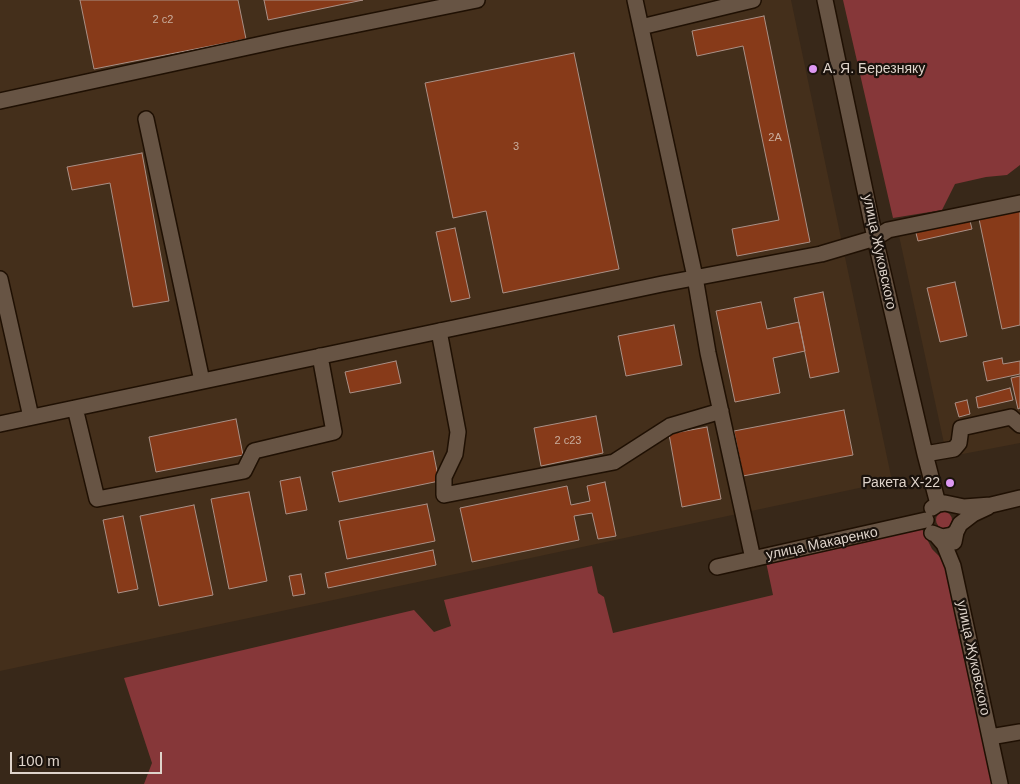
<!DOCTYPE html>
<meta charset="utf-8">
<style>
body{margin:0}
#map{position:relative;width:1020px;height:784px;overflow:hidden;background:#382819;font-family:Arial,sans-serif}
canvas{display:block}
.scale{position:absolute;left:10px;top:752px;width:152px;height:22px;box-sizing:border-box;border:2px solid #dfd4cb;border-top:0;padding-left:6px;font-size:15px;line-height:18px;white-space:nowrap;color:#dfd4cb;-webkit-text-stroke:4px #1a120c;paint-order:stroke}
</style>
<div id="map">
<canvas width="1020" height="784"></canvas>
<div class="scale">100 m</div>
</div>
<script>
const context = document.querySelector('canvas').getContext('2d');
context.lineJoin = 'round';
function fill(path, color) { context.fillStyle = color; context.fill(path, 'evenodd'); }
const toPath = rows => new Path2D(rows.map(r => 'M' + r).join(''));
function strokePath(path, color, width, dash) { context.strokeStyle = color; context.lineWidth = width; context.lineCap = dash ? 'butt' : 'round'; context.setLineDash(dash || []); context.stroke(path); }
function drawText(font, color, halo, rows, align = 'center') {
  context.font = font + ' Arial,sans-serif'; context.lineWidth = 4.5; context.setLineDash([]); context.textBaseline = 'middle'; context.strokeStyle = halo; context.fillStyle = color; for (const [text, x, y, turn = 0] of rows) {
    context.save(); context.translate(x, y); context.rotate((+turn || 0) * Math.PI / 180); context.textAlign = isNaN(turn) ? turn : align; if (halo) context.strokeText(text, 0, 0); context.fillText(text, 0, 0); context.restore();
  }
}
fill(toPath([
 [0,0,791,0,892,481,0,671],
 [1020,205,1020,443,947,457,898,231]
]), '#442f1b');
fill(toPath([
 [843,0,1020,0,1020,165,1007,175,986,177,955,184,942,210,893,218],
 '936 520a8 8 0 1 1 16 0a8 8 0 1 1-16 0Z',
 [920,525,932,549,946,563,993,784,144,784,152,763,124,678,414,610,434,632,451,626,444,600,592,566,598,593,604,597,613,633,773,595,766,562]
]), '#863739');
const building = toPath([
 [80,0,238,0,246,39,94,69,80,0],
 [264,0,363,0,268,20,264,0],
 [764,16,810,242,737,256,732,229,779,220,743,46,697,56,692,31,764,16],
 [574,53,619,269,503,293,486,211,453,218,425,83,574,53],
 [142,153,169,301,133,307,110,183,72,190,67,167,142,153],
 [1020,211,1020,325,1002,329,979,219,1020,211],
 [969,217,972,229,918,241,915,229,969,217],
 [455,228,470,298,451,302,436,232,455,228],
 [955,282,967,336,940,342,927,288,955,282],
 [823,292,839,372,810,378,794,298,823,292],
 [761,302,767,329,799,322,805,351,773,358,780,393,735,402,716,311,761,302],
 [674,325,682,365,626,376,618,336,674,325],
 [1002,358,1003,364,1020,361,1020,374,987,381,983,362,1002,358],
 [396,361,401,383,350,393,345,372,396,361],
 [1020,376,1020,408,1018,409,1011,378,1020,376],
 [1010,388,1013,400,978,408,976,397,1010,388],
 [967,400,970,414,959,417,955,403,967,400],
 [844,410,853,455,743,476,734,431,844,410],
 [596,416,603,453,541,466,534,428,596,416],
 [236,419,243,455,156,472,149,437,236,419],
 [707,427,721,499,682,507,669,434,707,427],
 [433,451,439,481,339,502,332,472,433,451],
 [300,477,307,510,286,514,280,481,300,477],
 [605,482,616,536,598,539,592,513,574,516,579,540,472,562,460,508,567,486,571,505,590,501,587,486,605,482],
 [249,492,267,581,229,589,211,499,249,492],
 [427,504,435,541,347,559,339,521,427,504],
 [194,505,213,595,159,606,140,516,194,505],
 [123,516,138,589,118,593,103,520,123,516],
 [433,550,436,565,328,588,325,573,433,550],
 [301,574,305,594,293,596,289,576,301,574]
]);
fill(building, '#873a19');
strokePath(building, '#aa9086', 1);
const minor = toPath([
 [635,0,695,277,708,353,753,559],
 [825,0,875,238,925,454,938,504],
 [641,27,753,0],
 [0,101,285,39,477,0],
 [146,119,202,381],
 [0,279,31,417],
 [439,331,458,432,455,454,444,477,444,495,614,462,670,426,721,411],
 [75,408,97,499,244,471,254,451,334,432,320,356],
 [0,424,662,284,821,254,875,238,888,230,1020,203],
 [925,454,954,449,959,443,961,428,1011,417,1020,425],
 [932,508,938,504,945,503,964,507,991,505,1020,498],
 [932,533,942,537,952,535,956,532],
 [937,536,944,544,953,566,1000,784],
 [954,542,956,532,960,524,973,514,988,507],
 [717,567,926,520],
 [990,737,1020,732]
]);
strokePath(minor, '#1f1003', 18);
strokePath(minor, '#675444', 15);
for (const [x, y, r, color] of [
 [813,69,5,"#de98f2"],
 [950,483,5,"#de98f2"]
]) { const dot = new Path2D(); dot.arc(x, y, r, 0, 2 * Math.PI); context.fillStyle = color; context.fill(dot); strokePath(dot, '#1a120c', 2); }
drawText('11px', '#c9ae9e', null, [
 ["2 с2",163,20],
 ["2А",775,138],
 ["3",516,147],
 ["2 с23",568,441]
]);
drawText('14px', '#dfd4cb', '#1a120c', [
 ["А. Я. Березняку",823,69],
 ["Ракета Х-22",940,483,"right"]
], 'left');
drawText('14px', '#dfd4cb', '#1a120c', [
 ["улица Жуковского",879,252,78],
 ["улица Макаренко",822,544,-12],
 ["улица Жуковского",973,658,78]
]);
</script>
